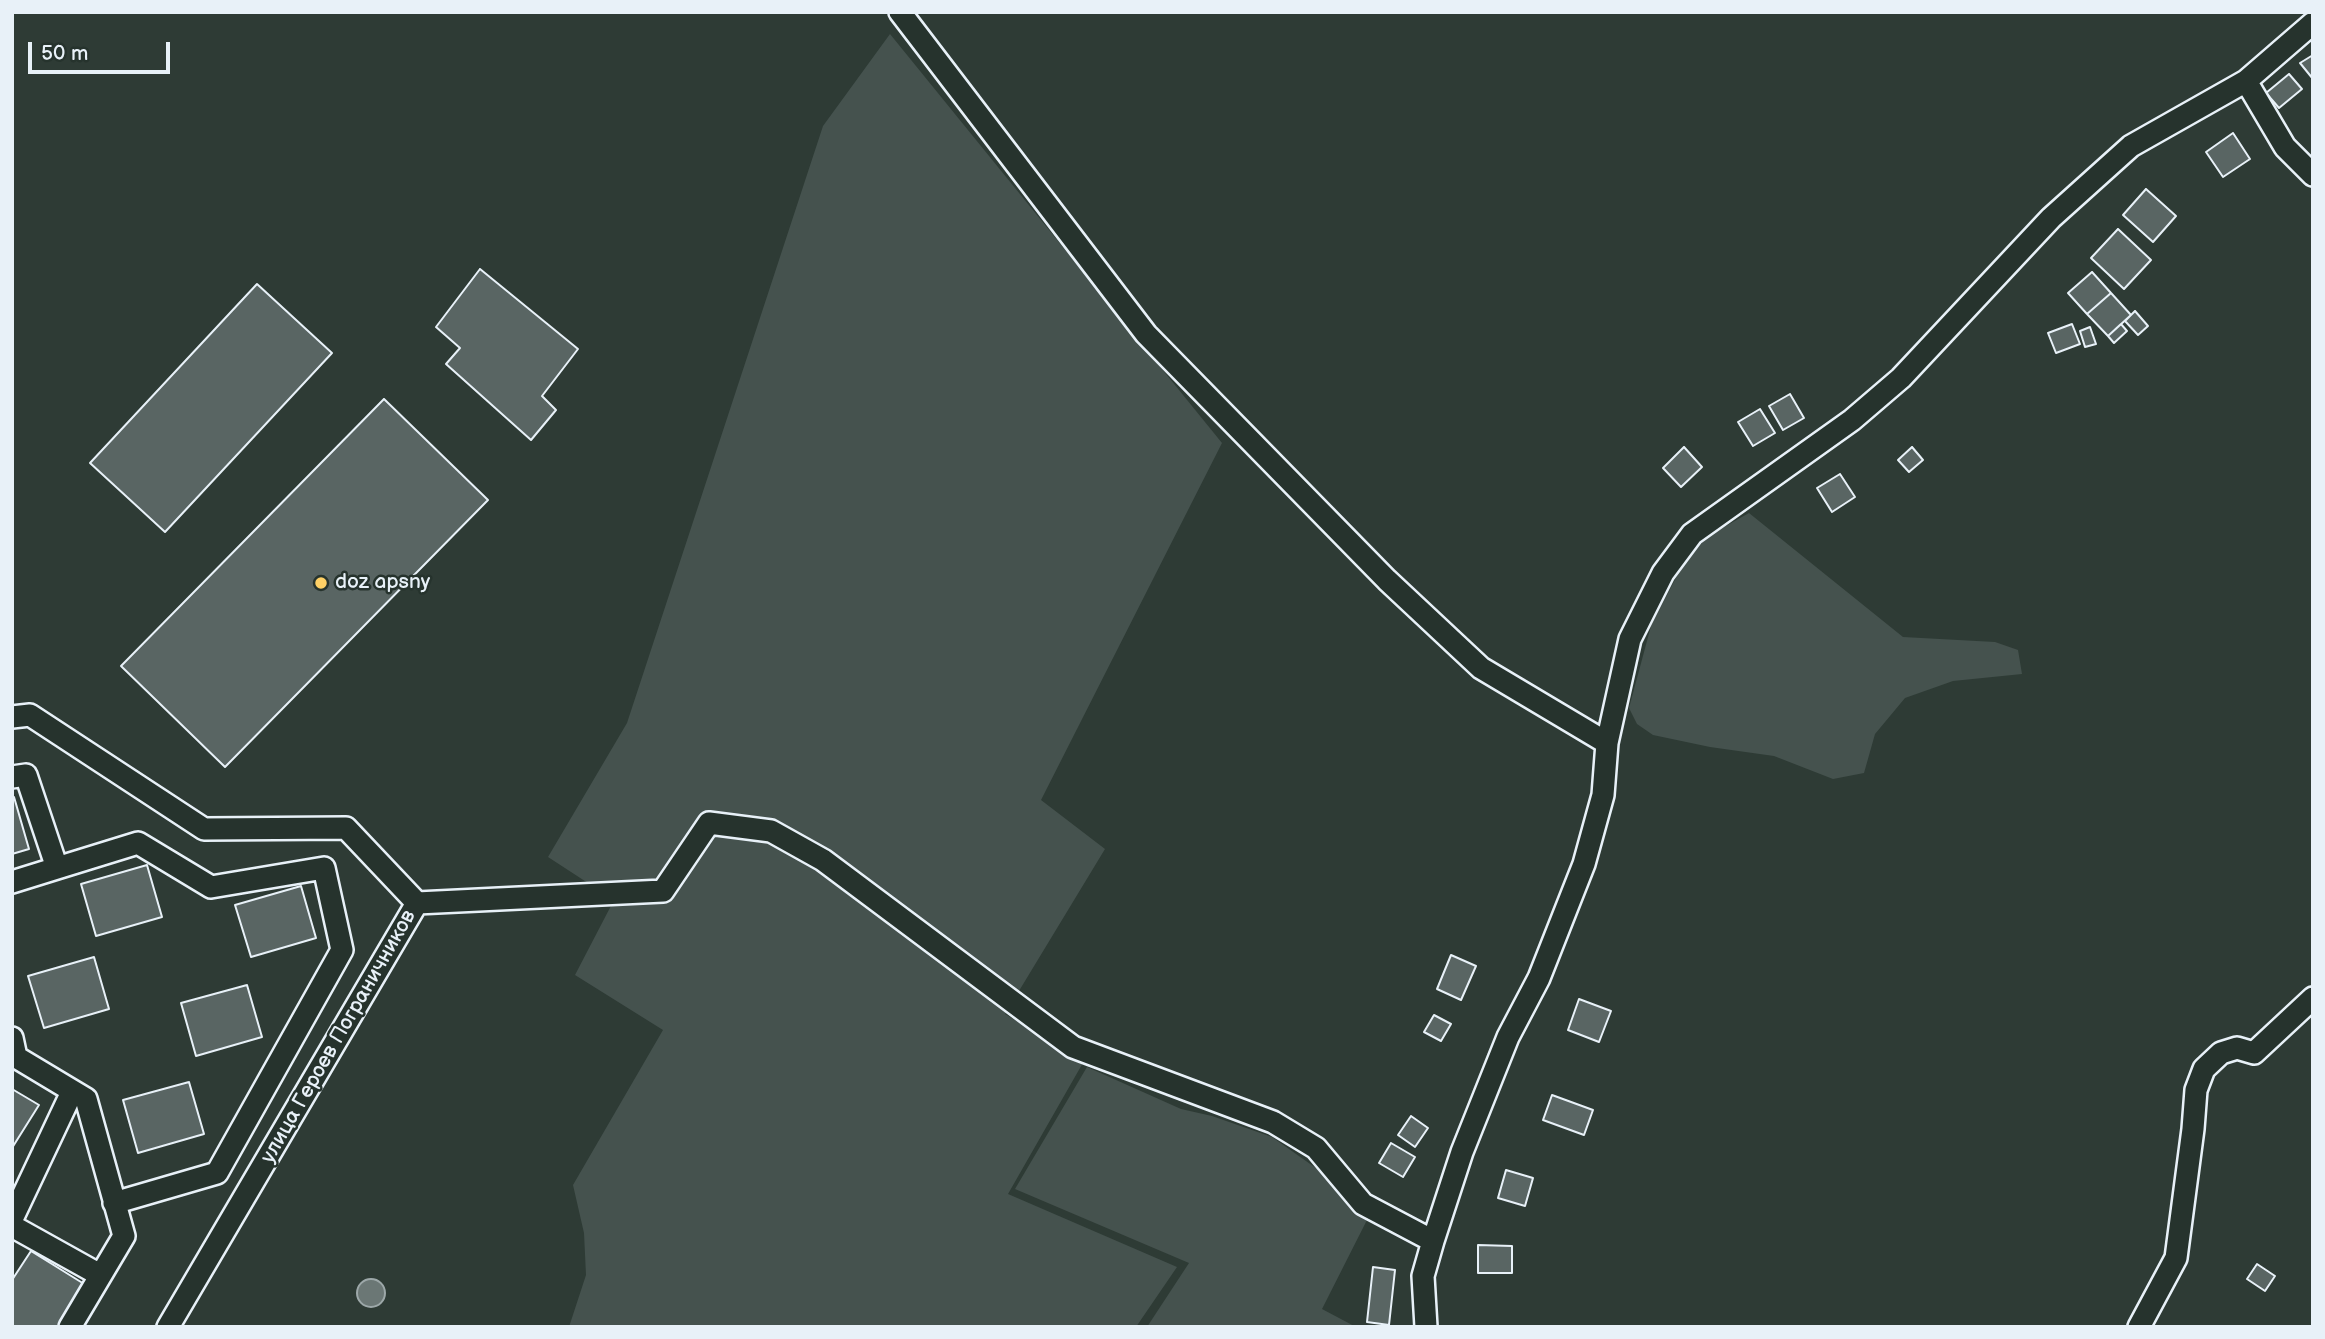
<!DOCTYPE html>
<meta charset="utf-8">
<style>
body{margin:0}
#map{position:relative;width:2325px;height:1339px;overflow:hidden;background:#2e3b35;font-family:"Balsamiq Sans",sans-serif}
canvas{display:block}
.frame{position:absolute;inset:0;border:14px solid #e8f1f8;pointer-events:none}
.scale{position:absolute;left:28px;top:42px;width:142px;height:32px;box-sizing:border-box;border:4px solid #e8f1f8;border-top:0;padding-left:9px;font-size:21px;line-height:24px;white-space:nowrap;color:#e8f1f8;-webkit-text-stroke:5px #26332d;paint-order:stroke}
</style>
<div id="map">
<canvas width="2325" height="1339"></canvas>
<div class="frame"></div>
<div class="scale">50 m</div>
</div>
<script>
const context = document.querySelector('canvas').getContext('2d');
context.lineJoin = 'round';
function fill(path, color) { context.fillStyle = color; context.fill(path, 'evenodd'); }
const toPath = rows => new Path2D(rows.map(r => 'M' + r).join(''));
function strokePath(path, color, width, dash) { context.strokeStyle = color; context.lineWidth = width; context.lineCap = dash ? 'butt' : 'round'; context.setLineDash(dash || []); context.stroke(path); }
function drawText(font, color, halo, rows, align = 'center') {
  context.font = font + ' "Balsamiq Sans",sans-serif'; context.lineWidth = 5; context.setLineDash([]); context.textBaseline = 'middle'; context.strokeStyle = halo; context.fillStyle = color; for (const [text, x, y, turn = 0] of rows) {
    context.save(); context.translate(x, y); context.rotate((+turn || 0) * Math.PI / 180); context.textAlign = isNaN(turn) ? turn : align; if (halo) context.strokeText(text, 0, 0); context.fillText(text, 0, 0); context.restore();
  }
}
fill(toPath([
 [890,34,1222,443,1041,800,1105,849,1005,1014,1084,1061,1008,1194,1177,1267,1136,1327,569,1327,586,1275,584,1233,573,1185,663,1030,575,975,614,900,548,857,627,723,823,126],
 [1749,513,1903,637,1995,642,2018,650,2022,674,1953,681,1905,698,1875,734,1864,773,1833,779,1774,756,1710,747,1653,735,1637,724,1629,708,1651,626,1683,564,1708,536],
 [1087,1067,1181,1109,1212,1116,1272,1137,1330,1178,1368,1218,1322,1309,1356,1327,1147,1327,1189,1263,1015,1189]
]), '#45524e');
const water = toPath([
 '357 1293a14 14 0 1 1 28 0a14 14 0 1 1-28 0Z'
]);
fill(water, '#6b7775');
strokePath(water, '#9da8a9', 2);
const building = toPath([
 [2313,55,2313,79,2300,63,2313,55],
 [2289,74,2302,89,2279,108,2266,93,2289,74],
 [2233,133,2250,159,2223,177,2206,152,2233,133],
 [2146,189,2176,216,2153,242,2123,215,2146,189],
 [2118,229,2151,260,2124,289,2091,258,2118,229],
 [480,269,578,349,542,396,556,410,531,440,446,364,460,348,436,327,480,269],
 [2092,272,2111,293,2087,314,2068,293,2092,272],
 [257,284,332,353,165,532,90,463,257,284],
 [2111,293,2131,315,2108,336,2087,314,2111,293],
 [2135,311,2148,326,2138,335,2125,321,2135,311],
 [2072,324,2080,344,2056,353,2048,333,2072,324],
 [2121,324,2127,331,2114,343,2108,336,2121,324],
 [2090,327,2096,344,2085,347,2080,331,2090,327],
 [1790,394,1804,418,1783,430,1769,406,1790,394],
 [384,399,488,500,225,767,121,666,384,399],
 [1760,409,1775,433,1753,446,1738,422,1760,409],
 [1684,447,1702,467,1681,487,1663,468,1684,447],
 [1912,447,1923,460,1909,472,1898,460,1912,447],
 [1840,474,1855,497,1832,512,1817,488,1840,474],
 [12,797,14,797,29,849,12,854,12,797],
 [147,865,162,917,96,936,81,884,147,865],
 [301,886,316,938,251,957,235,905,301,886],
 [1451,955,1476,966,1461,1000,1437,989,1451,955],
 [94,957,109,1009,44,1028,28,976,94,957],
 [247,985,262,1037,196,1056,181,1003,247,985],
 [1579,999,1611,1011,1599,1042,1568,1030,1579,999],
 [1434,1015,1451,1024,1441,1041,1424,1032,1434,1015],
 [189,1082,204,1134,138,1153,123,1100,189,1082],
 [12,1089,39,1105,12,1148,12,1089],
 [1552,1095,1593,1110,1584,1135,1543,1120,1552,1095],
 [1411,1116,1428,1128,1415,1147,1398,1135,1411,1116],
 [1391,1143,1415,1157,1403,1177,1379,1163,1391,1143],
 [1506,1170,1533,1178,1525,1206,1498,1198,1506,1170],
 [1478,1245,1512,1246,1512,1273,1478,1273,1478,1245],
 [31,1251,89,1287,64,1327,12,1327,12,1280,31,1251],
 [2257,1264,2275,1276,2265,1291,2247,1279,2257,1264],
 [1373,1267,1395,1270,1389,1325,1367,1322,1373,1267]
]);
fill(building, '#596563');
strokePath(building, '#e8f1f8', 2);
const minor = toPath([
 [900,12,1146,334,1387,580,1481,668,1607,743],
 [2246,81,2285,147,2313,175],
 [12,717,30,715,204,829,346,828,417,903],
 [12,777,26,775,57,868,12,882],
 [57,868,138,843,211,887,324,868,342,950,217,1173,114,1203],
 [12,1038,16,1057,86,1099,124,1236,70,1327],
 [12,1219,72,1092],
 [12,1226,100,1275],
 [168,1327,417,903,663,891,709,823,771,831,823,860,1073,1047,1273,1122,1316,1148,1363,1204,1433,1241],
 [1426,1327,1423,1276,1433,1241,1462,1152,1508,1037,1539,978,1584,864,1603,795,1607,743,1630,639,1663,573,1692,534,1852,420,1901,378,2051,218,2131,146,2246,81,2313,23],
 [2139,1327,2176,1258,2193,1129,2196,1090,2204,1069,2221,1053,2237,1048,2254,1053,2313,998]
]);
strokePath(minor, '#e8f1f8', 26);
strokePath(minor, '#26332d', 21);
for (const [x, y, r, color] of [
 [321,583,7,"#ffd166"]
]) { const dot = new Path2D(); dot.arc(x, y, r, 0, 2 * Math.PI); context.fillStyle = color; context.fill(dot); strokePath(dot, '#26332d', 2.5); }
drawText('21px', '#e8f1f8', '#26332d', [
 ["doz apsny",335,583]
], 'left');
drawText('21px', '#e8f1f8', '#26332d', [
 ["улица Героев Пограничников",339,1037,-60]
]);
</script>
